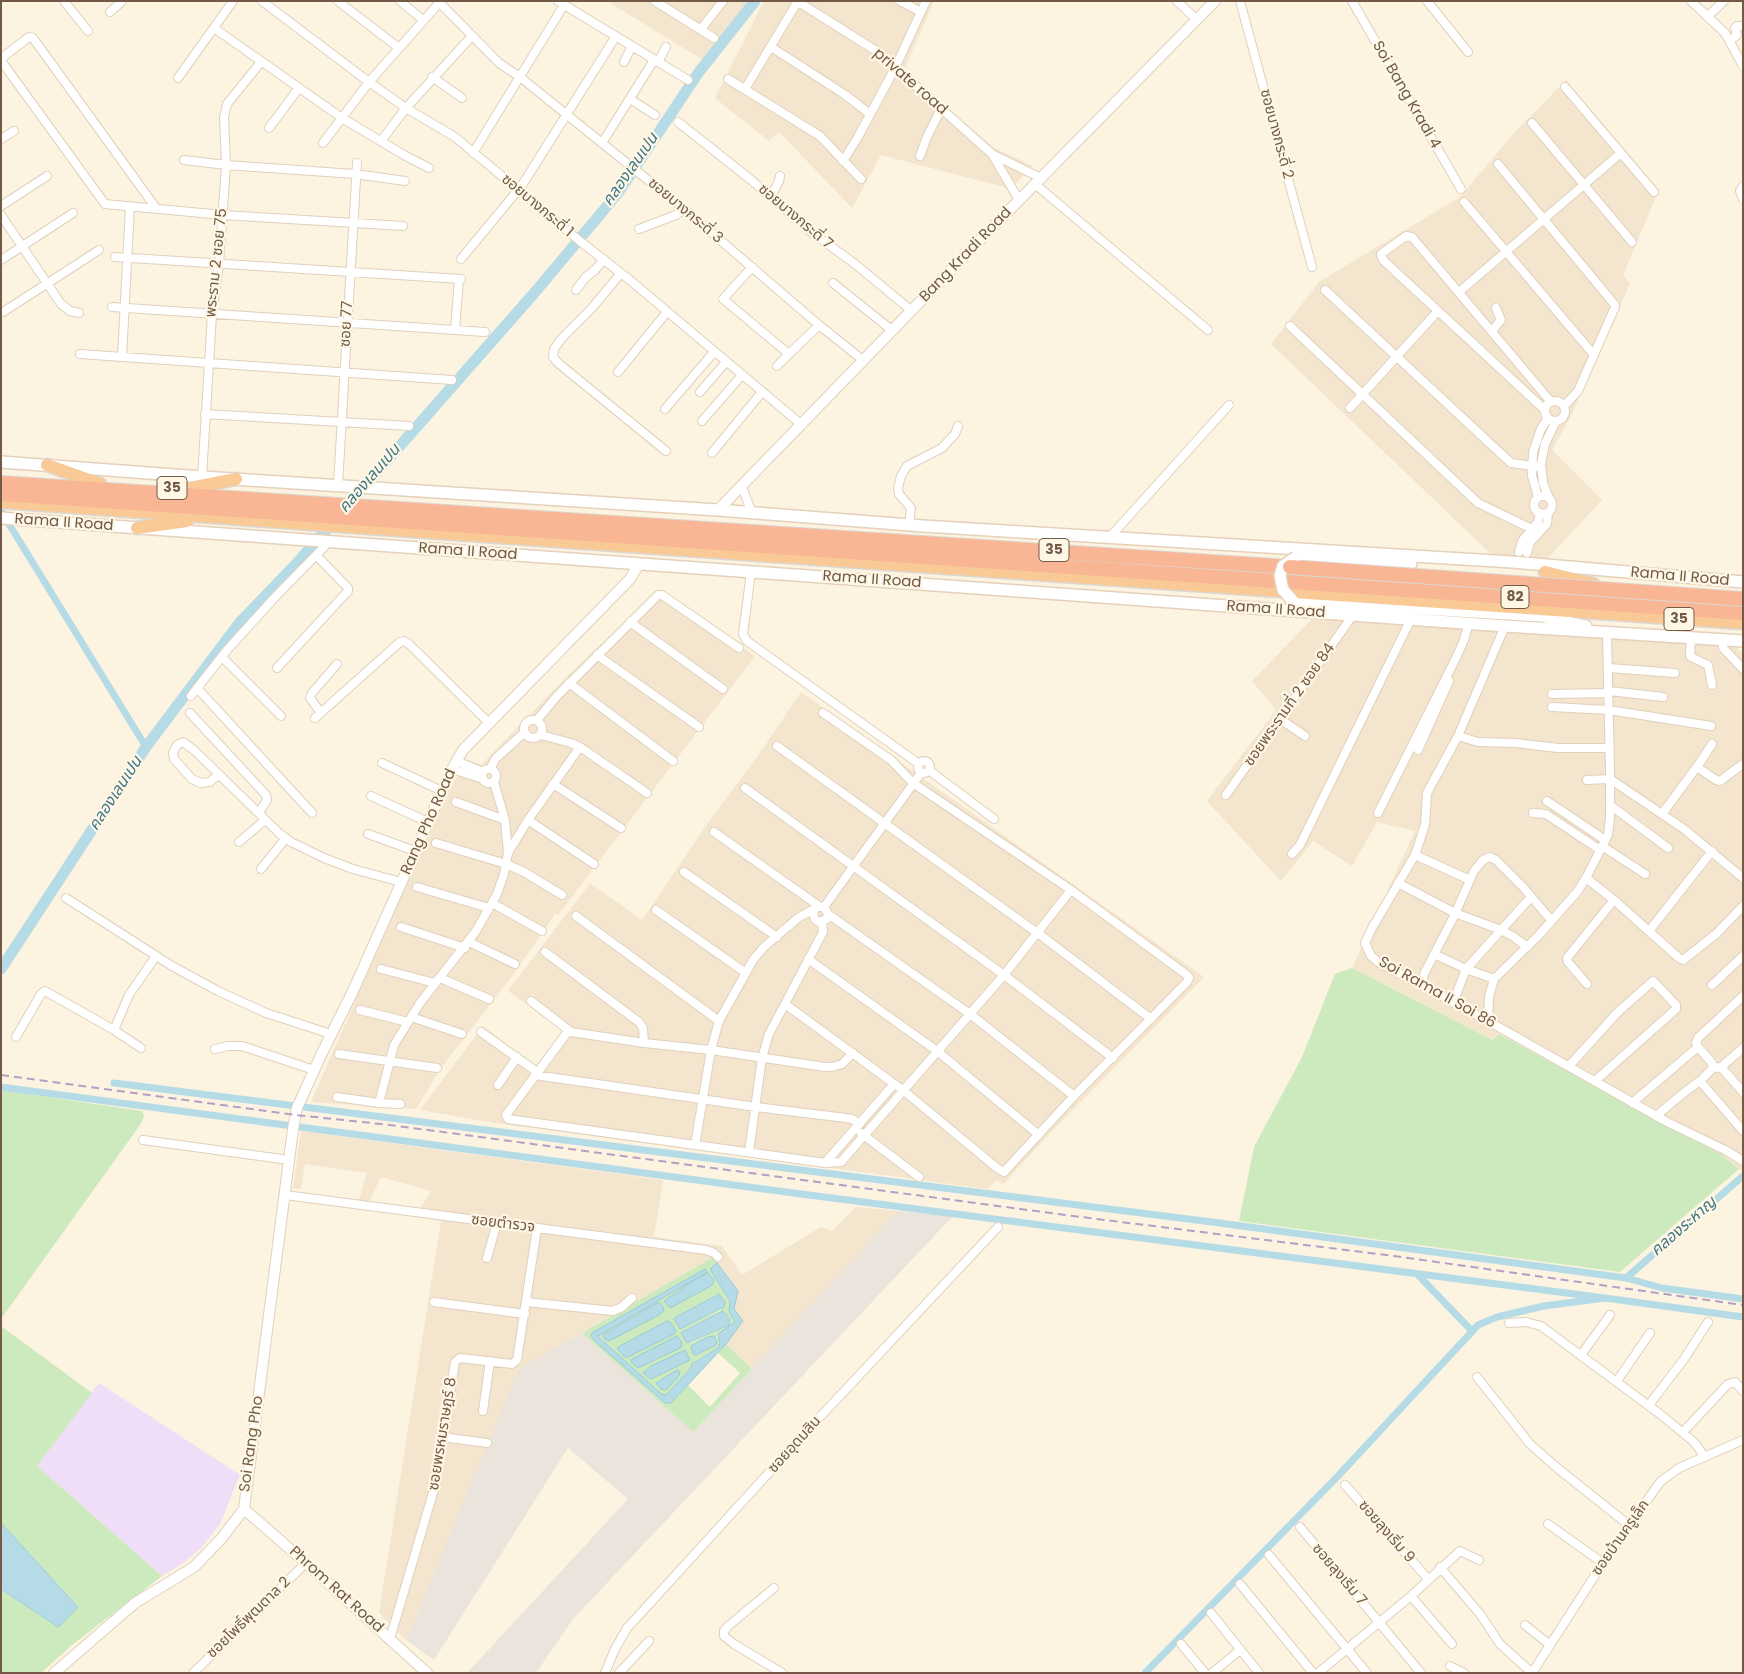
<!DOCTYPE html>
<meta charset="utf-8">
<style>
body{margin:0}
#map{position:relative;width:1744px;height:1674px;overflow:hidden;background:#fcf3e0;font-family:Poppins,sans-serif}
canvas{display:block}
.frame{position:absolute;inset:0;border:2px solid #735a47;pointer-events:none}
</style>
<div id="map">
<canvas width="1744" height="1674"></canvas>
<div class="frame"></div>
</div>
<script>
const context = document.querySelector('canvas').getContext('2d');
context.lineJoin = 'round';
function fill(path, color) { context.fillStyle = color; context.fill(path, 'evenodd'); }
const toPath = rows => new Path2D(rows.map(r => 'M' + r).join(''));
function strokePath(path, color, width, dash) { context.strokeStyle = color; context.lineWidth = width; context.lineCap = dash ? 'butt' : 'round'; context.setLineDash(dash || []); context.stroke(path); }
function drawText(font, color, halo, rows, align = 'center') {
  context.font = font + ' Poppins,"Noto Sans Thai",sans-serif'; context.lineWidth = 4.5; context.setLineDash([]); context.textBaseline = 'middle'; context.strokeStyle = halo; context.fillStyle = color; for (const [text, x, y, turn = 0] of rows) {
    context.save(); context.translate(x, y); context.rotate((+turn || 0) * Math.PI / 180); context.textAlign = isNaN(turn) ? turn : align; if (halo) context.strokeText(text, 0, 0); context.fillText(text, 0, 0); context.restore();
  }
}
fill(toPath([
 [607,1,750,1,703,60],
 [764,1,934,1,904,70,994,148,1033,166,1008,191,1004,187,881,155,852,208,779,132,769,141,715,98],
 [1566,80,1659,190,1623,275,1630,284,1570,418,1552,450,1602,500,1545,561,1493,556,1271,344,1319,282,1460,197,1514,133],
 [662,591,755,656,558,915,555,914,513,975,441,1068,416,1109,311,1102,419,856,455,780,466,760,481,765,570,673,657,592],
 [1312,619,1736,647,1743,654,1743,1172,1722,1155,1500,1034,1494,1040,1352,968,1415,831,1377,822,1352,866,1313,841,1281,881,1207,801,1276,710,1252,681],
 [801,692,1204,977,1054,1129,1003,1184,996,1180,988,1189,495,1123,420,1110,483,1026,536,1066,563,1030,508,991,590,883,642,920,710,820,758,756],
 [301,1131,663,1180,654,1237,722,1246,742,1275,821,1227,832,1231,856,1207,898,1211,752,1369,726,1344,743,1321,734,1309,713,1257,520,1369,406,1640,379,1613,441,1221,418,1217,420,1209,431,1191,381,1177,369,1202,359,1200,367,1173,305,1164,301,1189,293,1188]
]), '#f4e5ce');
fill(toPath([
 [898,1211,953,1216,573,1619,536,1673,467,1673,628,1499,568,1448,434,1660,406,1640,519,1369,582,1333,693,1432]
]), '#ebe4dc');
fill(toPath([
 [99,1383,240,1475,220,1524,202,1547,183,1563,162,1576,37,1466]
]), '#f0ddf8');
fill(toPath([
 [1352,968,1493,1040,1499,1034,1722,1155,1739,1169,1620,1272,1239,1221,1254,1147,1302,1057,1335,974],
 [1,1090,142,1111,144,1117,140,1125,1,1319],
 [713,1257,717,1263,711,1268,711,1271,730,1301,729,1311,735,1322,733,1325,718,1334,720,1343,718,1348,697,1360,691,1368,665,1396,661,1395,598,1335,707,1271,591,1336,665,1403,671,1403,688,1385,710,1407,740,1373,718,1353,726,1344,752,1369,693,1432,582,1333],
 [718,1294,721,1310,680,1329,674,1319,676,1317],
 [657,1303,661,1303,663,1307,603,1335],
 [723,1311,725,1312,729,1325,690,1343,684,1331],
 [1,1326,92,1393,37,1466,162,1576,72,1645,41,1673,1,1673,1,1589,57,1627,78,1606,1,1523]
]), '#cdeabf');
const water = toPath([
 [717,1263,738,1291,734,1309,743,1321,726,1344,671,1403,665,1403,595,1341,591,1336,592,1333,705,1269,707,1272,598,1336,661,1394,666,1395,691,1368,692,1364,718,1348,720,1343,718,1334,735,1322,729,1311,730,1301,711,1271,711,1268,717,1263],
 [708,1273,714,1280,713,1284,709,1287,670,1308,664,1301,693,1281,708,1273],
 [719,1294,725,1302,724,1307,680,1329,674,1319,676,1317,719,1294],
 [657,1303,660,1303,663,1307,664,1311,659,1315,609,1341,605,1339,603,1335,657,1303],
 [723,1311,730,1319,729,1325,687,1343,681,1333,684,1331,723,1311],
 [667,1321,670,1322,674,1327,676,1331,674,1334,626,1358,618,1350,618,1347,667,1321],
 [677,1336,681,1341,682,1347,638,1368,631,1362,632,1359,677,1336],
 [714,1336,717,1342,716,1345,696,1355,693,1354,691,1346,708,1337,714,1336],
 [685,1350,690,1360,651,1379,643,1373,651,1366,685,1350],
 [677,1370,680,1372,679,1376,666,1390,661,1389,656,1383,677,1370],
 [1,1523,78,1607,58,1627,1,1589,1,1523]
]);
fill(water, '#b5dbe6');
strokePath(water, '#9bcad7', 1);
strokePath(toPath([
 [1,511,146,747],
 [114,1083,1212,1222,1626,1278,1662,1288,1743,1299],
 [1,1087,801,1194,1605,1298],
 [1417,1274,1472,1331],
 [1626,1278,1743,1176],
 [1145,1673,1338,1476,1478,1325,1497,1317,1544,1306,1605,1298,1743,1317]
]), '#b5dbe6', 7);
strokePath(toPath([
 [1,969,146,747,240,622,297,563,536,291,618,193,699,72,755,1]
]), '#b5dbe6', 11);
const minor = toPath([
 [64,1,88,31],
 [262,1,369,82,406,108,455,137,581,242,631,281,802,425],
 [338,1,399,48],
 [400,1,423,20],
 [438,1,499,63,520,77,684,209,819,325,864,361],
 [558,1,688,80],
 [655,1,714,38],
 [797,1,878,52,992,154,1019,200],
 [900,1,921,12],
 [1177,1,1197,20],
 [1240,1,1312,267],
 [1352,1,1461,189],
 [1427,1,1468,52],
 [1691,1,1725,33,1743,66],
 [110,12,122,1],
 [1708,16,1724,1],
 [214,28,342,118,404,155,429,168],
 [701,29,723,1],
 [1730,41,1737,35,1735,28,1737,26,1741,26],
 [771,47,844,94,870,114],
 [624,62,632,46],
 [658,62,666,47],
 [432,77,462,98],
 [178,78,233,1],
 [728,79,820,136,861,179],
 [1565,87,1654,192],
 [745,89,798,1],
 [630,99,655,115],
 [678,122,750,179,810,231,855,264,912,311],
 [1532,123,1632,242],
 [269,128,299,88],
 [1,139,14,131],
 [381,141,406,108,472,36],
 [323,143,369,82,440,2],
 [602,143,654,60],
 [473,153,564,5],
 [992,154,1041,178],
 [920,156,927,137,941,109],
 [184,160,226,165,355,174,405,181],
 [843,161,858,137,895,68,926,1],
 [1498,164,1615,305,1615,307,1578,391,1564,406],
 [1035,184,1208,330],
 [1743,186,1740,191,1743,199],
 [519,190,616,36],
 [771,197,779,181,780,176],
 [1464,202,1594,355],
 [1,206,47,176],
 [156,208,33,38,29,37,3,57,2,62,105,204,223,215,403,226],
 [1,215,61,304,70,311,79,313],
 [639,229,676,215,684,209],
 [115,257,461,279],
 [461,259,518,190],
 [1,260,73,213],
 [752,267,723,299,789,354,819,325],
 [621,273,592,308,562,338,554,349,553,357,558,363,666,451],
 [833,283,893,331],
 [576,290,586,277,595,270,604,259],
 [1325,290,1511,463,1541,467],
 [1459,292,1621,153],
 [112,307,485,332],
 [3,312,99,250],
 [1290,326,1478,503,1532,529],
 [455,330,459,279],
 [1492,331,1501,320,1496,308],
 [80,354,452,380],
 [122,357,130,206],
 [777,366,789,354],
 [618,372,667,312],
 [700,392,726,362],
 '1545 411a10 10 0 1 1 20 0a10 10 0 1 1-20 0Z',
 [1350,408,1438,311],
 [665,409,714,352],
 [1545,410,1383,260,1381,254,1406,236,1412,237,1551,402],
 [205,414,409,426],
 [702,421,742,375],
 [712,453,762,392],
 [202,477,212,314,219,264,226,165,224,117,227,104,261,62],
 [338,485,357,163],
 [742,487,752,513],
 '1534 505a9 9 0 1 1 18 0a9 9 0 1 1-18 0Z',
 [1538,497,1532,476,1533,452,1541,429,1548,418],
 [1549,498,1543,483,1541,464,1545,444,1556,421],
 [909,525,911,508,899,494,898,488,901,476,907,466,942,448,955,434,958,426],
 [1110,537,1229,405],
 [1519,552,1522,541,1538,522,1540,513],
 [1527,553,1530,542,1547,524,1548,513],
 [751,572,743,634,747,641,919,764],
 [630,622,723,689],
 [1505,626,1458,736,1427,793,1425,825,1415,855,1372,928,1365,943,1371,956,1378,962,1488,1021,1667,1122,1727,1151,1743,1161],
 [1691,638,1690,655,1691,657,1708,665,1712,685],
 [1722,640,1723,648,1743,669],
 [597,655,699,727],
 [222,657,281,716],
 [277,668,348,591,348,588,316,555],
 [1609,668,1675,673],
 [569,683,673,761],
 [197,688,312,813],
 [1609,691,1663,697],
 [1552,694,1609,693],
 [191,696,227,650,277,595,329,542],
 [1552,707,1609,710,1711,726],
 [190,713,266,795,267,800,259,813],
 [321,713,310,698,312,693,337,664],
 [315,718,400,642,404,641,409,644,488,722],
 [1280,719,1305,736],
 '524 729a9 9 0 1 1 18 0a9 9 0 1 1-18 0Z',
 [537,720,557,696,658,595,662,595,739,648],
 [541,735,571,743,580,747,647,793],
 [1458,736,1478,742,1515,743,1558,748,1610,748],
 [777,746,1043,937,1151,1019],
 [1418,750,1449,681],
 '918 767a6 6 0 1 1 12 0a6 6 0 1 1-12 0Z',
 [456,761,483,772],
 [382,763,442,791],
 [1697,767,1716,780,1720,781,1743,764],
 '482 776a7 7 0 1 1 14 0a7 7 0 1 1-14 0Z',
 [452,769,483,779],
 [490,769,496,758,525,732],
 [930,771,994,819],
 [219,774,210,782,201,783,192,779,174,759,173,753,177,745,183,742,195,751,280,834,291,842,324,858,353,869,401,882],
 [1587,780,1610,779,1684,829,1743,878],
 [553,784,621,828],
 [745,788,1004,975,1113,1058],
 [1226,795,1353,615],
 [371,796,428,822],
 [1547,801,1605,840],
 [456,802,505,820],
 [1610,805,1668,848],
 [1378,813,1456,658,1464,640,1469,623],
 [1533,813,1546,814,1600,850],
 [1662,814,1699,764,1712,744],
 [528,820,594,864],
 [714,832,819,906],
 [368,834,415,851],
 [239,842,265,820],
 [436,843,506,864,524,872,562,895],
 [1602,846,1645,874],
 [508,853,528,820,580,747],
 [1292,854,1300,845,1411,619],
 [1415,855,1470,880],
 [261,869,286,838],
 [684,872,777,937],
 [1586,878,1614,900,1679,958,1683,960,1716,934,1743,906],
 [1398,883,1455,913,1501,930,1514,937,1527,947],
 [417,887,489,908],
 [66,898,172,966,218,991,266,1013,331,1034],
 [492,903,542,931],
 [824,907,921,773],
 [656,910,746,973],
 [828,914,827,919,819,922,815,919,813,914,816,907,824,907,828,914,970,1014,1074,1096],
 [576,916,719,1021],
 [401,927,465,948],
 [1649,931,1712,851],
 [469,942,515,964],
 [545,952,639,1022,643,1028,644,1043,711,1050,825,1067,832,1067,842,1064,853,1053],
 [1434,954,1466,969,1494,979],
 [808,959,937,1051,1039,1135],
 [381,969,435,983],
 [440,978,489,999],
 [1587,984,1568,962,1567,958,1614,900],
 [1422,985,1424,974,1454,916,1474,871,1483,860,1490,857,1496,860,1523,887,1551,920],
 [1712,985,1743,956],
 [531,1001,571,1032,644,1043],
 [1453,1003,1466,969,1531,897],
 [785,1004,904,1091,997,1168,1004,1172,1074,1096,1187,982,1189,978,1187,975,1071,890,913,783,891,760,823,713],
 [360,1010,408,1022],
 [411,1017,462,1034],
 [1488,1021,1489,997,1494,979,1539,935,1577,892,1586,878,1608,835,1610,818,1610,770,1607,633],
 [569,1030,506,1115,508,1119,825,1163,841,1162,1004,975,1071,890],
 [481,1032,537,1072],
 [16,1037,41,994,45,991,114,1030],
 [1698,1047,1696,1043,1698,1038,1743,996],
 [141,1048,114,1030,129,995,156,956],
 [215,1049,228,1046,242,1046,314,1070],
 [339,1054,437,1068],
 [1569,1066,1618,1012,1653,981,1676,1005,1676,1009,1595,1081],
 [1721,1067,1743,1092],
 [1713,1068,1721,1067,1743,1048],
 [535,1075,756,1107,846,1118,852,1119,860,1124],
 [1700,1081,1743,1131],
 [498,1085,517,1057],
 [337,1097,379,1103,400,1104],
 [379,1103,394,1045,420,1003,476,931,497,894,504,874,508,853,505,820,494,782],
 [1632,1103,1698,1047],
 [1656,1116,1686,1091,1700,1081,1713,1068,1712,1063,1698,1047],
 [861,1133,919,1177],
 [143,1140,289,1160],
 [695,1145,711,1050,719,1021,753,960,764,947,798,918,814,909],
 [749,1152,762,1058,769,1034,823,932,822,922],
 [825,1163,894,1084],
 [285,1195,706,1250,714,1253,718,1257],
 [487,1258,497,1223],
 [434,1302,525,1314],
 [526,1302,613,1311,622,1307,632,1298],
 [1509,1323,1526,1322,1541,1326,1660,1414,1694,1442,1705,1457],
 [1581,1355,1610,1315],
 [1477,1377,1530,1444,1556,1467,1630,1526],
 [1617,1381,1650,1333],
 [1649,1405,1684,1359,1708,1322],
 [483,1411,490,1361],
 [1683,1432,1728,1384,1735,1382,1743,1391],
 [442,1437,487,1443],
 [1345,1485,1428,1579],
 [1548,1524,1603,1563],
 [1300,1527,1421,1673],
 [1269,1555,1367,1673],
 [1440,1567,1480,1614,1500,1644,1532,1673],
 [1240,1584,1313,1673],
 [774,1588,727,1627,724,1631,724,1636,734,1644,782,1673],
 [1411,1596,1452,1644],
 [1211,1613,1259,1673],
 [1525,1625,1550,1645],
 [390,1639,435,1486,455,1362,460,1358,512,1364,517,1360,537,1228],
 [1181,1644,1205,1673],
 [1450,1666,1464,1673],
 [193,1673,306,1563],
 [605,1673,615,1649,627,1628,641,1613,805,1433,998,1227],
 [619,1673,649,1641],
 [1212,1673,1240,1650],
 [1318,1673,1411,1596,1460,1551,1479,1560],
 [1532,1673,1603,1563,1660,1482,1679,1468,1743,1440]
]);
const tertiary = toPath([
 [718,510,978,242,1215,1],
 [244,1509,306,1563,427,1673],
 [54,1673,135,1603,194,1567,221,1539,244,1509,293,1129,297,1108,321,1055,353,991,452,769,463,750,630,579,639,564]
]);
const secondary = toPath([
 [1,462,202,477,718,510,923,526,1512,562,1743,582],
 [1,518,1505,626,1743,641],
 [1296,557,1411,564],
 [1293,601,1541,616,1586,626]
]);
const trunk = toPath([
 [47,465,100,484],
 [185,489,236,479],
 [1,502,339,526,1743,623],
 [137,528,187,521],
 [1545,572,1593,584]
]);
const motorway = toPath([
 [1,483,1290,567],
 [1,494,1743,613]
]);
strokePath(minor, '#e0d0bc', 10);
strokePath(tertiary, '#e0d0bc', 12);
strokePath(secondary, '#e5d1ba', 14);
strokePath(trunk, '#ddd7d3', 15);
strokePath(motorway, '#ddd7d3', 16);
strokePath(minor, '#fff', 8);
strokePath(tertiary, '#fff', 10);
strokePath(secondary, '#fff', 11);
strokePath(trunk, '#faca96', 12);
strokePath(motorway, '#f8b695', 14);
strokePath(toPath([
 [1,1075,296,1115,390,1125,1073,1216,1394,1256,1743,1305]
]), '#b69fc5', 2, [8, 5]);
const secondaryBridge = toPath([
 [1293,601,1283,590,1280,576,1283,566,1296,557]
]);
const motorwayBridge = toPath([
 [1290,567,1743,599]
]);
strokePath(secondaryBridge, '#e5d1ba', 14, []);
strokePath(motorwayBridge, '#ddd7d3', 16, []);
strokePath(secondaryBridge, '#fff', 11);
strokePath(motorwayBridge, '#f8b695', 14);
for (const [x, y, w] of [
 [172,488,30],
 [1054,550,30],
 [1515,597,28],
 [1679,619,30]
]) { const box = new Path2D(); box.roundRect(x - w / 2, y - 11.5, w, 23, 4); context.fillStyle = '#fff7e6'; context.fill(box); strokePath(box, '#735a47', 1); }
drawText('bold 14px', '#735a47', null, [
 ["35",172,488],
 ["35",1054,550],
 ["82",1515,597],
 ["35",1679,619]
]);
drawText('15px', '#735a47', '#fff7e6', [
 ["private road",910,82,41],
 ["Soi Bang Kradi 4",1406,95,60],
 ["ซอยบางกระดี่ 2",1276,134,75],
 ["ซอยบางกระดี่ 1",537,206,40],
 ["ซอยบางกระดี่ 3",685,211,40],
 ["ซอยบางกระดี่ 7",795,217,40],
 ["Bang Kradi Road",966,255,-46],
 ["พระราม 2 ซอย 75",217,263,-84],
 ["ซอย 77",347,324,-87],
 ["Rama II Road",64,523,4],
 ["Rama II Road",468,552,4],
 ["Rama II Road",1680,577,5],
 ["Rama II Road",872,580,4],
 ["Rama II Road",1276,610,4],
 ["ซอยพระรามที่ 2 ซอย 84",1290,705,-55],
 ["Rang Pho Road",429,822,-66],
 ["Soi Rama II Soi 86",1437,993,29],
 ["ซอยตำรวจ",503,1224,7],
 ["ซอยพรหมราษฎร์ 8",443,1434,-81],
 ["Soi Rang Pho",252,1444,-82],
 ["ซอยอุดมสิน",795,1445,-48],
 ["ซอยลุงเริ่ม 9",1386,1532,49],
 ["ซอยบ้านครูเล็ก",1621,1538,-55],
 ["ซอยลุงเริ่ม 7",1339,1575,50],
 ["Phrom Rat Road",336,1590,42],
 ["ซอยโพธิ์พุฒตาล 2",249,1618,-44]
]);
drawText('italic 16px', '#417787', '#fff7e6', [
 ["คลองเลนเปน",631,170,-55],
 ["คลองเลนเปน",370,479,-49],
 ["คลองเลนเปน",116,794,-57],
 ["คลองระหาญ",1684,1227,-41]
]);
</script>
